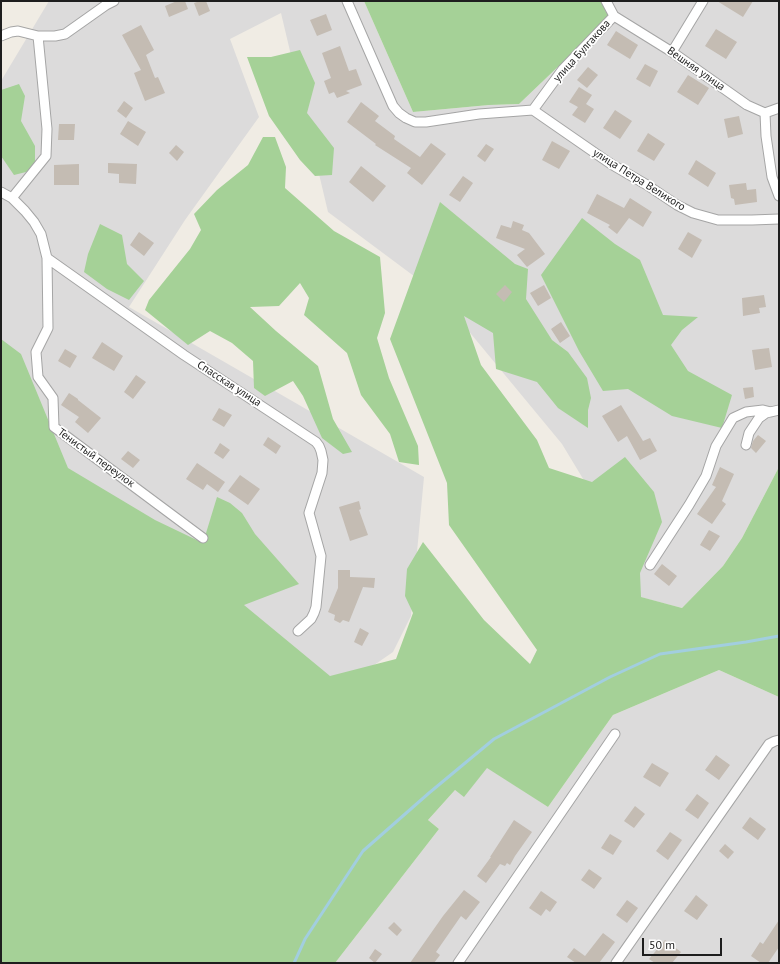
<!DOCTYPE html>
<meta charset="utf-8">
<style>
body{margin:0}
#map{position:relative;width:780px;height:964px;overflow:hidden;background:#f0ece4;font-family:"PT Sans",sans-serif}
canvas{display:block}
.frame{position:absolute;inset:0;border:2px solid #1e1e1e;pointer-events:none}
.scale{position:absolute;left:642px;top:938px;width:80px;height:18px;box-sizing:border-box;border:2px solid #1e1e1e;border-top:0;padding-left:5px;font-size:12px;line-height:14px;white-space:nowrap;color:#1e1e1e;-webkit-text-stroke:3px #fff;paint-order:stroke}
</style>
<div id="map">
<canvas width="780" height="964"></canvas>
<div class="frame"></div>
<div class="scale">50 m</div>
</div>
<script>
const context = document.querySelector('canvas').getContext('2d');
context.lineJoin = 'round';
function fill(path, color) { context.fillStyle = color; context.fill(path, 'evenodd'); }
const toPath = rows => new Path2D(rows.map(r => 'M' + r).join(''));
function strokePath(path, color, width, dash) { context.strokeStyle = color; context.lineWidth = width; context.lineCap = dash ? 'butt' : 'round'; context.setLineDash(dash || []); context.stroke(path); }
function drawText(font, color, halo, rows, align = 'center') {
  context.font = font + ' "PT Sans",sans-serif'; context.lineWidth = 3.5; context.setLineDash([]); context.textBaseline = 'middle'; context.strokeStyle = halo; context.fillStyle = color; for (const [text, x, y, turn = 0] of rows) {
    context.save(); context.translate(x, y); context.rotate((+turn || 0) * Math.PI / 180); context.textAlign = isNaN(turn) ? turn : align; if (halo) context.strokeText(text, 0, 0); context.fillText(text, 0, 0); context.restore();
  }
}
fill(toPath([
 [49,1,364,1,413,112,489,105,519,104,610,17,601,1,779,1,779,467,742,538,723,566,682,608,640,597,640,573,562,444,438,294,328,212,281,13,230,39,259,117,185,220,129,307,424,477,411,616,393,652,328,697,1,424,1,81],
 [719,670,779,697,779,963,335,963,439,829,428,820,455,790,464,796,487,767,548,807,613,715]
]), '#dcdbdb');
fill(toPath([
 [364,1,601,1,610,17,519,104,489,105,413,112],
 [300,50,315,83,307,113,334,148,332,175,315,176,300,160,269,116,247,57,271,57],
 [19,84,25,96,21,121,35,146,35,165,26,172,14,175,1,156,1,90],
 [263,137,275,137,286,167,285,188,334,231,380,257,385,313,377,338,389,378,418,446,419,465,399,462,390,434,361,395,347,353,304,315,309,298,300,283,279,306,250,307,276,331,318,366,333,419,352,452,343,454,322,438,303,396,293,381,265,396,254,388,253,361,232,343,210,331,188,345,145,310,149,300,190,249,201,230,194,214,217,190,248,165],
 [440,202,515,264,528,269,526,299,552,340,568,352,587,378,591,398,588,410,588,428,558,408,537,382,496,369,493,333,464,316,481,365,537,440,549,468,592,482,625,457,654,492,662,522,640,573,641,597,682,608,723,566,742,538,779,467,779,697,719,670,613,715,548,807,487,768,464,797,455,790,428,820,439,829,335,963,1,963,1,339,21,354,68,468,155,520,203,543,217,497,230,503,242,513,255,534,299,584,244,605,330,676,396,659,413,613,405,596,407,569,423,542,484,620,530,664,537,650,449,525,447,483,390,339],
 [582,218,615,244,640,260,663,315,698,317,682,330,671,345,688,371,732,395,722,428,672,416,628,389,603,391,579,351,541,275],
 [100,224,122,235,127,264,144,281,129,300,107,289,84,272,88,254]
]), '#a5d197');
strokePath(toPath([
 [294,963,305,939,363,851,429,793,494,739,610,677,660,654,746,642,779,636]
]), '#a2cedf', 3);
fill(toPath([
 [177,1,185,1,188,9,169,17,165,6],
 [200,1,206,1,210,11,199,16,194,3],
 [717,1,753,1,743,17],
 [326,14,332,30,317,36,310,20],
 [141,25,154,50,146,55,155,78,158,77,165,93,145,101,134,73,141,70,122,35],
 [716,29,737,42,726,59,705,46],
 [616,31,638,45,630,59,607,45],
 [340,46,349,71,356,69,362,85,346,91,350,93,337,98,334,92,329,94,324,81,331,78,322,53],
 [645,64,658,71,650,87,636,79],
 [588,67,598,75,587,88,577,80],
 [688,75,709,88,698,105,677,92],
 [579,87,592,95,586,104,594,109,585,123,572,115,578,107,569,102],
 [124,101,133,108,126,118,117,111],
 [361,102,379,116,375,121,395,136,394,139,420,157,431,143,446,154,422,185,407,173,411,168,375,145,376,144,347,122],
 [615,110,632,121,620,139,603,128],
 [739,116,743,134,728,138,724,119],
 [128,121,146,132,138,146,120,134],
 [59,124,75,124,74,140,58,140],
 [648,133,665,144,654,161,637,151],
 [552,141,570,151,559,169,542,160],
 [486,144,494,149,485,162,477,156],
 [176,145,184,152,177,161,169,153],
 [696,160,716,173,708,187,688,174],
 [108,163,137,164,136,184,119,183,119,174,108,173],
 [79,164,79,185,54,185,54,165],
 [361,166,386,186,373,202,349,182],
 [463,176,473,183,460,202,449,195],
 [746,183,747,190,756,189,757,202,735,205,734,199,731,198,729,185],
 [597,194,624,208,630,198,652,212,643,227,629,218,617,234,608,227,610,225,587,213],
 [513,221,524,225,522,230,529,233,545,254,527,267,517,255,525,249,496,238,501,225,511,228],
 [139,232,154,243,144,256,130,245],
 [688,232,702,240,692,258,678,249],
 [505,285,512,292,504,302,496,294],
 [544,285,551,298,538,306,530,293],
 [764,295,766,307,759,308,760,313,743,316,742,298],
 [561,322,570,336,560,343,551,329],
 [102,342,123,356,114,371,92,358],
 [769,348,772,367,755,370,752,350],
 [65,349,77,356,70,368,58,361],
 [136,375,146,382,133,399,124,392],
 [753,387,754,397,745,399,743,388],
 [69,393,78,399,78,400,101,418,88,433,75,422,79,417,61,405],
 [621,405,643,441,650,438,657,451,640,460,627,436,618,442,602,416],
 [219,408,232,415,224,427,212,420],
 [758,435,766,441,756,453,751,448,753,441],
 [268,437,281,446,276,454,263,445],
 [220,443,230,450,223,459,214,453],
 [128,451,140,460,133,468,121,459],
 [197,463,225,482,218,492,207,484,203,490,186,479],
 [720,467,734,474,722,501,726,504,712,524,697,514,716,487,712,485],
 [240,475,260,489,248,505,228,491],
 [359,501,361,509,359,510,368,535,350,541,339,507],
 [709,530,720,536,710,551,700,545],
 [662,564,677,576,669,586,654,574],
 [338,570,350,570,350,577,375,578,374,588,363,587,349,622,343,620,340,623,334,620,335,615,328,612,338,588],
 [360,628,369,633,362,646,354,642],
 [716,755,730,765,719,780,705,770],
 [652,763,669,773,660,787,643,777],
 [697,794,709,803,698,819,685,810],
 [635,806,645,814,634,828,624,821],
 [750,817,766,829,758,840,742,828],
 [514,820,532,832,515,856,510,865,507,863,505,866,500,864,486,883,477,876,491,857,490,857],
 [670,832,682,840,668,860,656,851],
 [610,834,622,841,613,855,601,848],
 [725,844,734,852,728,859,719,851],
 [589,869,602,878,594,889,581,880],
 [464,890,480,902,466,920,461,916,436,952,440,955,434,963,410,963,443,916],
 [541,891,557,902,550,912,546,909,541,916,529,908],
 [696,895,708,905,697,920,684,911],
 [627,900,638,908,627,923,616,915],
 [779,920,779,947,768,963,761,963,751,956,760,942,763,944],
 [394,922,402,930,397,936,388,928],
 [603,933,615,942,599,963,576,963,567,957,574,948,585,956],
 [665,940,681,952,672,963,655,963,649,959],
 [375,949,382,954,375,963,369,958]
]), '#c4bcb3');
const minor = toPath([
 [347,1,393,106,399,113,406,118,415,122,426,122,479,114,533,110,563,69,614,16,606,1],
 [614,16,672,52,747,105,765,113,779,108],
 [1,36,11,32,18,31,38,36,55,36,65,34,106,5,114,1],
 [672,52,703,1],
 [533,110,611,164,647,185,677,205,693,213,718,220,752,220,779,219],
 [765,113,766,136,772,177,779,196],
 [1,192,12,198,25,211,34,222,41,234,47,258,184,355,316,442,319,446,321,451,323,460,322,473,309,513,321,556,316,607,314,613,311,619,298,631],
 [12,198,46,156,47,129,38,36],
 [47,258,48,328,36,352,38,377,53,398,54,427,203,538],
 [746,445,749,433,759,418,766,413,779,410],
 [650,565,689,505,706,476,716,446,733,418,746,412,763,410,771,412],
 [458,963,615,734],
 [616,963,769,744,775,741,779,740]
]);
strokePath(minor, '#a5a5a5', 11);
strokePath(minor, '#fff', 9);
drawText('11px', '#1e1e1e', '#fff', [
 ["улица Булгакова",582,51,-48],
 ["Вешняя улица",696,69,35],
 ["улица Петра Великого",639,180,32],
 ["Спасская улица",229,384,33],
 ["Тенистый переулок",96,458,36]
]);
</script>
